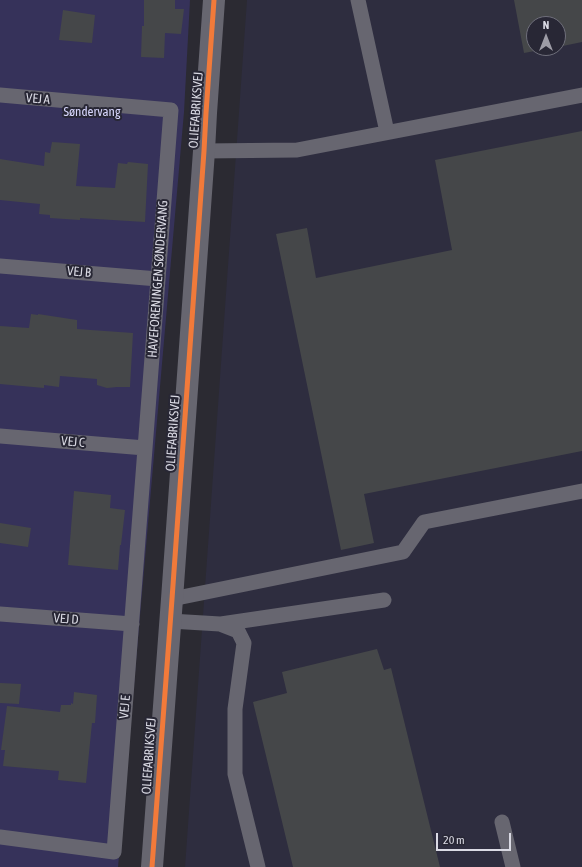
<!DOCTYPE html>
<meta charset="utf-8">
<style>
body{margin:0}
#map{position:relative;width:582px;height:867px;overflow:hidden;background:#2b2a32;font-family:"Asap Condensed",sans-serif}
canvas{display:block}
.north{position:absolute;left:526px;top:16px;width:40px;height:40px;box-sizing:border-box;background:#282735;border:1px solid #6f6f7b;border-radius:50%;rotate:0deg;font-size:11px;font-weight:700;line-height:16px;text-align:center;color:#dadae4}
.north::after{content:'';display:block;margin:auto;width:14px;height:18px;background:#9d9ca6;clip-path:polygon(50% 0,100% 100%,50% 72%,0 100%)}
.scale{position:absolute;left:436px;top:833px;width:75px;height:18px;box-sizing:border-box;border:2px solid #dadae4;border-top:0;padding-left:5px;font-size:12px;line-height:14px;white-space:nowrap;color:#dadae4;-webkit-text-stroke:3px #282735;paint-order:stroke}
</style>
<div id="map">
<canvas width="582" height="867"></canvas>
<div class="north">N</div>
<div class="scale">20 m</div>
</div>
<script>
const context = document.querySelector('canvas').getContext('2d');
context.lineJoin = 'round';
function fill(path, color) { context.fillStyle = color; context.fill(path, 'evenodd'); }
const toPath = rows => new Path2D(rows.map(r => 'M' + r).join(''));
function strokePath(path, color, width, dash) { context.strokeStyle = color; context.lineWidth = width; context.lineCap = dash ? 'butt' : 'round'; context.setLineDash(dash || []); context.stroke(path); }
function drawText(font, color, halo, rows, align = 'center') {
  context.font = font + ' "Asap Condensed",sans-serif'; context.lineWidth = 4; context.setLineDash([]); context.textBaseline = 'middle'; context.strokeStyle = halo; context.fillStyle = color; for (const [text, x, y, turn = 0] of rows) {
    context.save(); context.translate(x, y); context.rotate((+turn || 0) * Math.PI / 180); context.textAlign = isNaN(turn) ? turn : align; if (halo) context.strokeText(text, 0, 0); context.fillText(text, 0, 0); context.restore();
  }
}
fill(toPath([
 [247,0,582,0,582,867,185,867],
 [534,24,558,24,558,48,534,48]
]), '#2e2d3f');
fill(toPath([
 [0,0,190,0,184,112,118,867,0,867]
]), '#36325a');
fill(toPath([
 [144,0,175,0,175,9,184,9,181,34,165,33,164,58,141,57,142,26,144,26],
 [514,0,582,0,582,42,558,47,558,24,534,24,534,48,551,48,524,53],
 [63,10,95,15,92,43,59,40],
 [582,131,582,451,364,494,374,543,341,550,276,234,307,228,316,278,452,250,435,160],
 [52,142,80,144,76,186,115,188,118,163,127,164,128,162,148,164,145,222,80,218,80,220,50,218,50,215,39,214,40,204,0,200,0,159,44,166,45,152,50,153],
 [31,314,38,315,38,314,77,320,77,329,133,333,130,387,117,387,107,388,97,385,97,379,60,376,59,387,44,385,44,388,0,384,0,326,29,328],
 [74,491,111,495,110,508,125,510,121,545,120,545,118,570,68,565],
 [0,523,31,528,28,547,0,543],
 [377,649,384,670,391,668,440,867,293,867,253,702,287,693,282,672],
 [0,683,21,684,19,704,0,703],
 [74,692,97,695,95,723,92,723,86,783,58,780,59,771,3,766,5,750,1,750,7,706,60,712,61,705,71,705,71,703,73,704]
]), '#454749');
strokePath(toPath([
 [358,0,387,132],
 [0,95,171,110,114,852,0,837],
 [204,151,297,150,582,95],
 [0,266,158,279],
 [0,436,145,448],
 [172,599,403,552,424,522,582,491],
 [0,614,132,624],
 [170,621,220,624,238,631,244,643,235,709,235,774,258,867],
 [221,624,384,600],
 [502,822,513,867]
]), '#676670', 15);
strokePath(toPath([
 [152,867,172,599,204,151,206,113,214,0]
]), '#676670', 22);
strokePath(toPath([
 [152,867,172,599,204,151,206,113,214,0]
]), '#f17a3a', 5);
drawText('13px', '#dadae4', '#282735', [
 ["VEJ A",38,99,5],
 ["OLIEFABRIKSVEJ",196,110,-86],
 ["VEJ B",79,272,5],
 ["HAVEFORENINGEN SØNDERVANG",158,279,-86],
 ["OLIEFABRIKSVEJ",173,433,-86],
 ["VEJ C",73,442,5],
 ["VEJ D",66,619,4],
 ["VEJ E",125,707,-85],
 ["OLIEFABRIKSVEJ",149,756,-86]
]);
drawText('13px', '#d7d6fc', '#282735', [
 ["Søndervang",92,112]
]);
</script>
